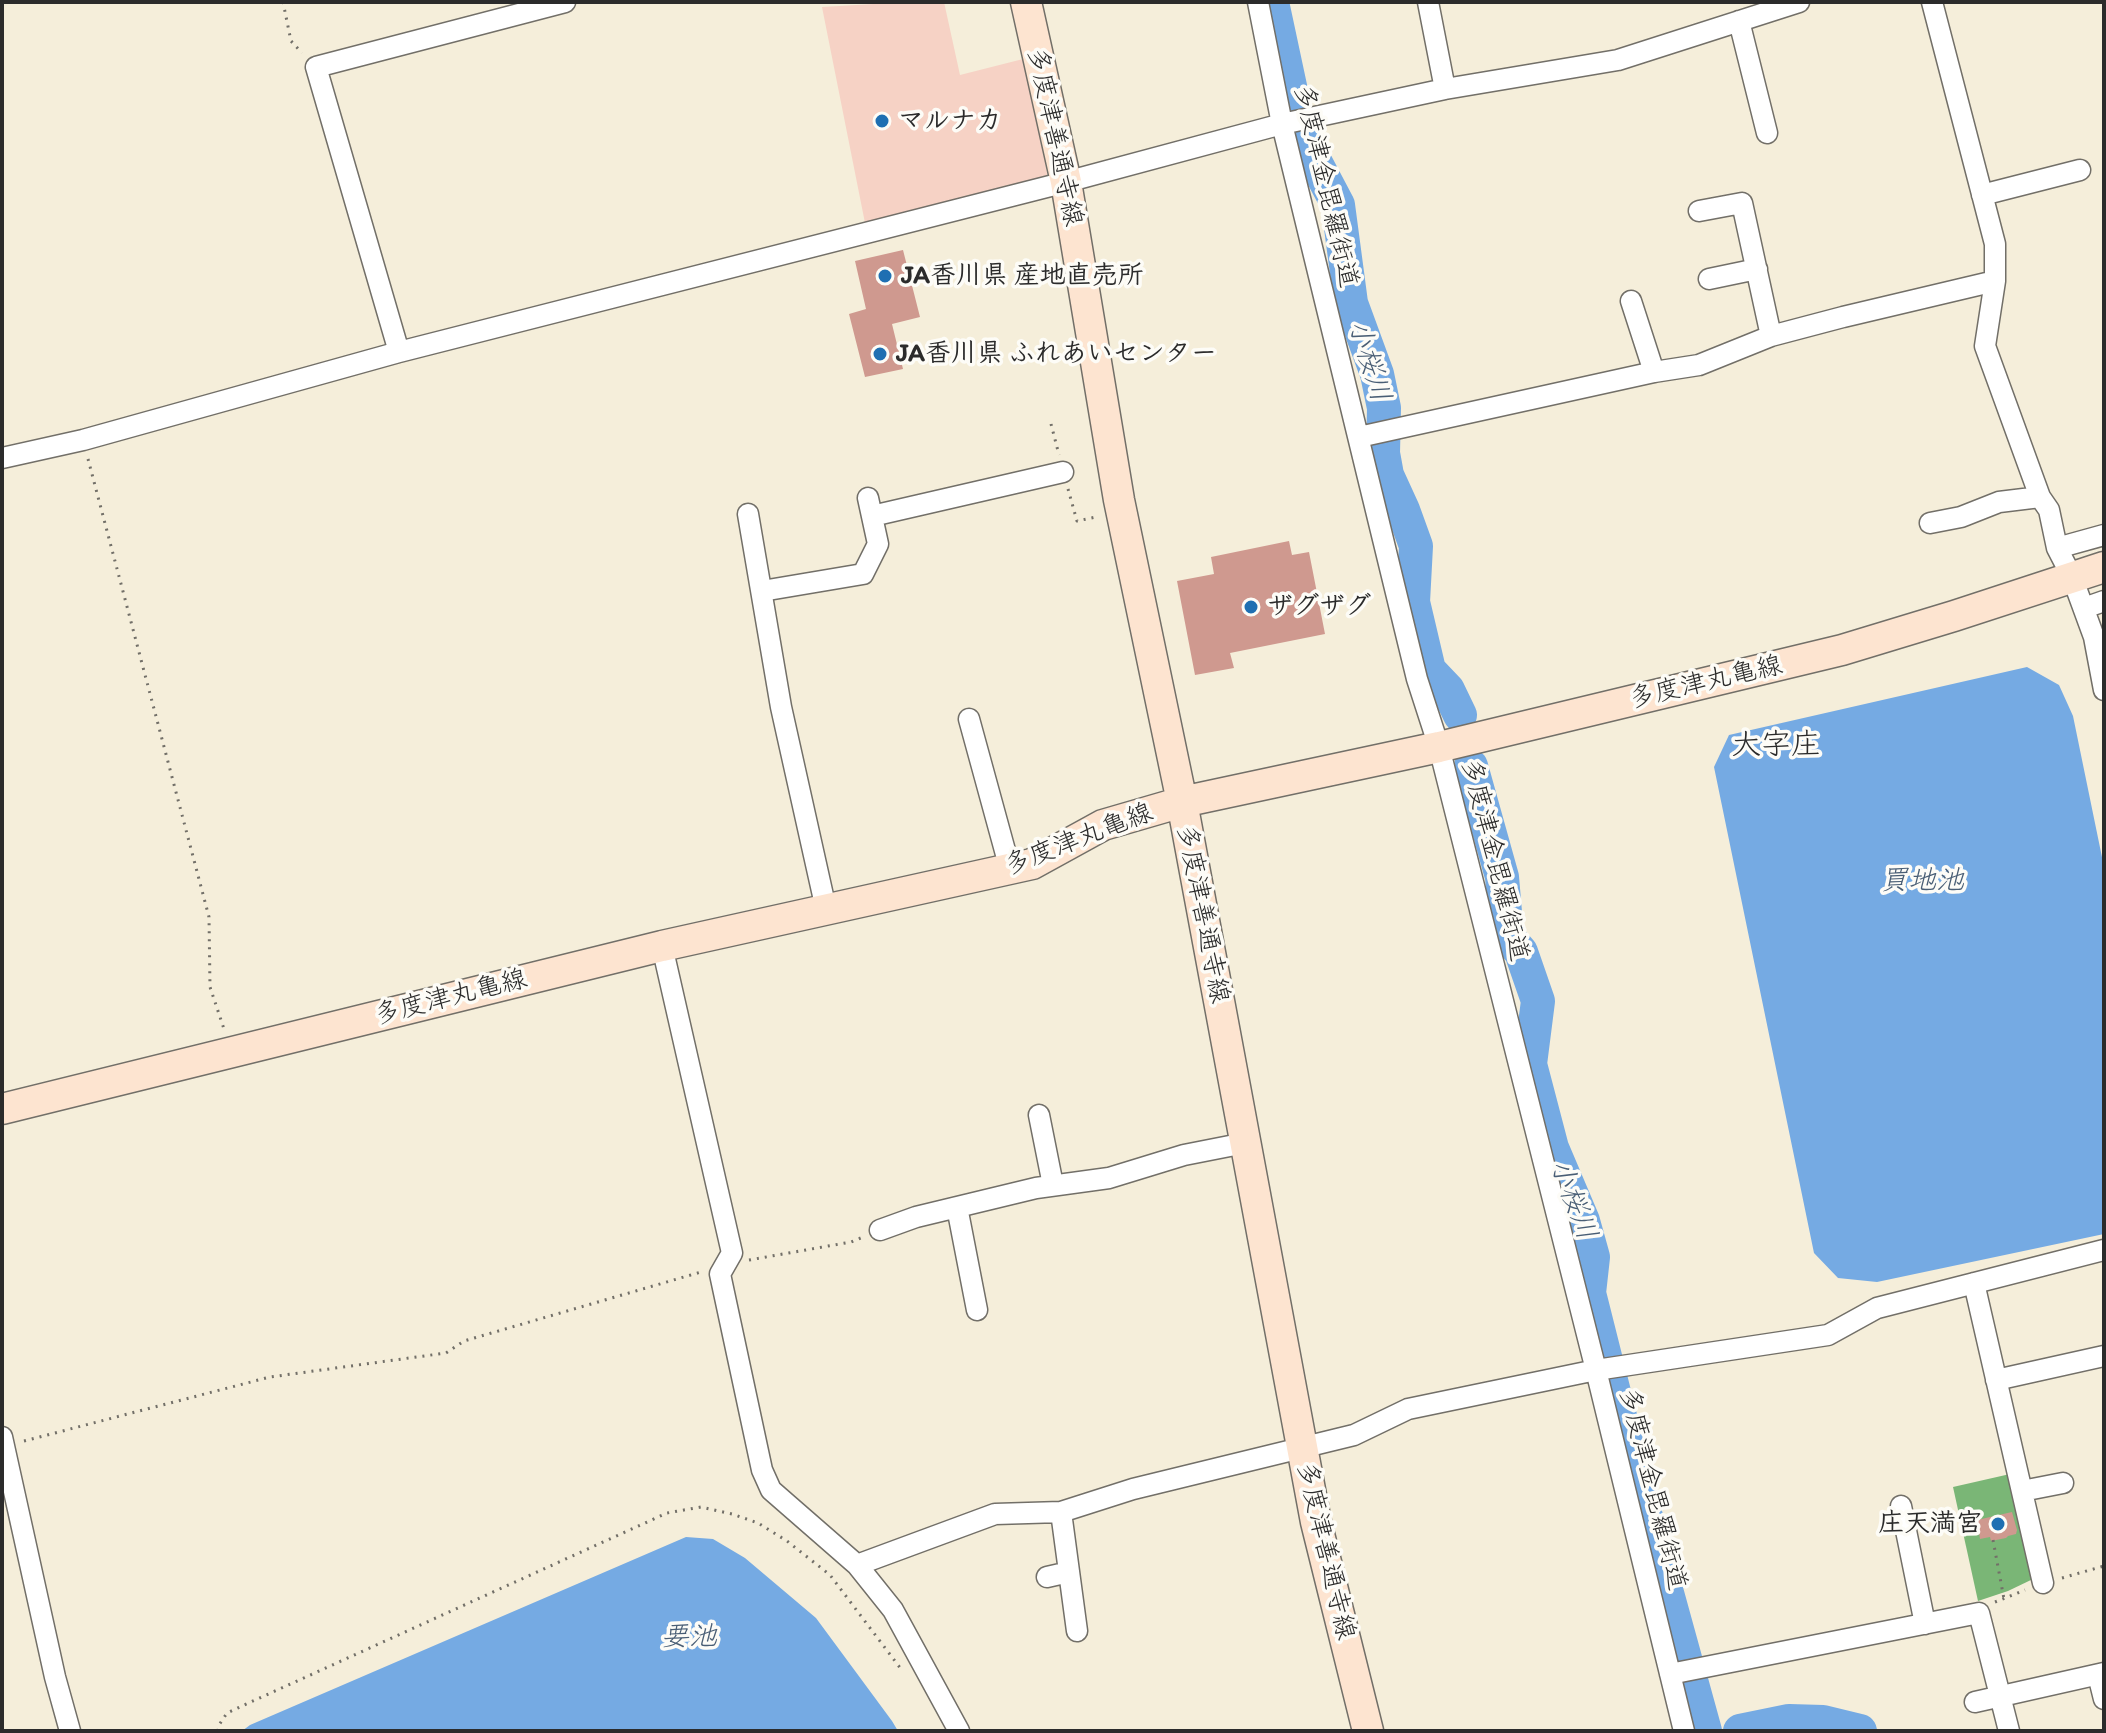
<!DOCTYPE html>
<meta charset="utf-8">
<style>
body{margin:0}
#map{position:relative;width:2106px;height:1733px;overflow:hidden;background:#f5eeda;font-family:Itim,sans-serif}
canvas{display:block}
.frame{position:absolute;inset:0;border:4px solid #2b2b2b;pointer-events:none}
</style>
<div id="map">
<canvas width="2106" height="1733"></canvas>
<div class="frame"></div>
</div>
<script>
const context = document.querySelector('canvas').getContext('2d');
context.lineJoin = 'round';
function fill(path, color) { context.fillStyle = color; context.fill(path, 'evenodd'); }
const toPath = rows => new Path2D(rows.map(r => 'M' + r).join(''));
function strokePath(path, color, width, dash) { context.strokeStyle = color; context.lineWidth = width; context.lineCap = dash ? 'butt' : 'round'; context.setLineDash(dash || []); context.stroke(path); }
function drawText(font, color, halo, rows, align = 'center') {
  context.font = font + ' Itim,"Klee One",sans-serif'; context.lineWidth = 7; context.setLineDash([]); context.textBaseline = 'middle'; context.strokeStyle = halo; context.fillStyle = color; for (const [text, x, y, turn = 0] of rows) {
    context.save(); context.translate(x, y); context.rotate((+turn || 0) * Math.PI / 180); context.textAlign = isNaN(turn) ? turn : align; if (halo) context.strokeText(text, 0, 0); context.fillText(text, 0, 0); context.restore();
  }
}
fill(toPath([
 [908,2,944,2,960,75,1027,58,1048,179,865,223,822,7]
]), '#f6d2c5');
fill(toPath([
 [2010,1474,2033,1579,2008,1591,1978,1601,1953,1487]
]), '#7ab676');
fill(toPath([
 [2027,667,2059,685,2073,716,2104,867,2104,1234,1877,1282,1838,1278,1814,1253,1714,767,1729,735],
 [686,1537,713,1539,745,1558,816,1618,892,1721,898,1731,242,1731,250,1725]
]), '#75aae3');
strokePath(toPath([
 [1272,2,1300,133,1338,205,1351,303,1377,374,1384,408,1383,453,1387,475,1403,510,1416,546,1413,602,1429,670,1448,690,1460,715],
 [1471,766,1502,877,1507,936,1521,952,1538,1001,1530,1064,1552,1148,1583,1221,1593,1257,1589,1293,1637,1484,1705,1731],
 [1740,1731,1789,1721,1823,1722,1860,1731]
]), '#75aae3', 34);
fill(toPath([
 [903,250,920,317,892,324,903,369,865,377,849,314,866,309,855,261],
 [1289,541,1292,555,1309,552,1325,634,1230,653,1234,668,1195,675,1177,581,1214,574,1211,557],
 [2012,1512,2017,1530,2016,1534,2008,1536,2006,1538,1991,1541,1990,1537,1980,1539,1977,1520]
]), '#cf998f');
const street = toPath([
 [1258,2,1282,124,1417,679,1439,747,1596,1370,1684,1731],
 [1428,2,1445,89],
 [1932,2,1995,244,1995,281,1985,346,2040,497,2049,510,2057,548,2072,577,2094,637,2104,690],
 [1739,21,1767,133],
 [1982,195,2080,170],
 [1699,211,1742,203,1771,336],
 [1709,279,1757,269],
 [1631,301,1654,372],
 [399,352,316,67,565,2],
 [1359,437,1654,372,1699,365,1771,336,1843,317,1995,281],
 [2,458,83,440,399,352,1066,182,1282,124,1445,89,1618,60,1799,2],
 [748,514,781,707,826,909],
 [872,516,1063,472],
 [1930,523,1961,517,1999,502,2040,497],
 [2057,548,2104,535],
 [762,591,863,574,878,544,868,498],
 [2084,608,2104,601],
 [969,719,1010,869],
 [662,946,732,1253,720,1274,762,1470,771,1490,857,1565,893,1610,959,1731],
 [1039,1115,1053,1185],
 [957,1207,977,1310],
 [880,1230,916,1217,1036,1188,1109,1178,1184,1155,1245,1143],
 [1974,1283,2043,1583],
 [1996,1380,2104,1356],
 [2,1437,55,1677,70,1731],
 [2022,1491,2063,1483],
 [1901,1506,1925,1624],
 [1061,1512,1077,1631],
 [857,1565,995,1514,1061,1512,1133,1489,1354,1435,1408,1409,1596,1370,1828,1335,1877,1308,2104,1250],
 [1047,1577,1069,1572],
 [1670,1674,1979,1613,2009,1731],
 [2098,1675,2104,1699],
 [1975,1702,2104,1673]
]);
const secondary = toPath([
 [1026,2,1066,182,1119,500,1182,802,1316,1522,1368,1731],
 [2,1109,662,946,1032,864,1103,825,1182,802,1439,747,1842,650,1954,616,2104,567]
]);
strokePath(street, '#726f68', 23);
strokePath(secondary, '#726f68', 33);
strokePath(toPath([
 [283,2,291,41,302,53],
 [1051,424,1059,455],
 [88,459,209,917,210,987,224,1029],
 [1068,489,1077,521,1096,517],
 [749,1260,851,1242,863,1237],
 [24,1441,270,1377,446,1353,464,1341,701,1272],
 [1993,1540,2004,1599],
 [2062,1578,2104,1566],
 [1995,1602,2025,1590],
 [218,1731,219,1725,227,1713,242,1706,667,1513,701,1507,732,1514,758,1523,787,1541,830,1575,901,1669]
]), '#726f68', 3, [2, 6]);
strokePath(street, '#fff', 20);
strokePath(secondary, '#fde4d0', 30);
for (const [x, y, r, color] of [
 [882,121,8,"#1f6fb2"],
 [885,276,8,"#1f6fb2"],
 [880,354,8,"#1f6fb2"],
 [1251,607,8,"#1f6fb2"],
 [1998,1524,8,"#1f6fb2"]
]) { const dot = new Path2D(); dot.arc(x, y, r, 0, 2 * Math.PI); context.fillStyle = color; context.fill(dot); strokePath(dot, '#fdfcf7', 3); }
drawText('bold 26px', '#2b2b2b', '#fdfcf7', [
 ["マルナカ",898,121],
 ["JA香川県 産地直売所",901,276],
 ["JA香川県 ふれあいセンター",896,354],
 ["ザグザグ",1267,607],
 ["庄天満宮",1982,1524,"right"]
], 'left');
drawText('26px', '#2b2b2b', '#fdfcf7', [
 ["多度津善通寺線",1054,137,78],
 ["多度津金毘羅街道",1325,186,77],
 ["多度津丸亀線",1706,683,-13],
 ["多度津丸亀線",1079,840,-21],
 ["多度津金毘羅街道",1494,860,76],
 ["多度津善通寺線",1202,914,79],
 ["多度津丸亀線",451,998,-14],
 ["多度津金毘羅街道",1652,1489,76],
 ["多度津善通寺線",1325,1551,77]
]);
drawText('italic 28px', '#495e75', '#fdfcf7', [
 ["小桜川",1368,361,73],
 ["買地池",1922,882],
 ["小桜川",1572,1200,69],
 ["要池",689,1638]
]);
drawText('30px', '#2b2b2b', '#fdfcf7', [
 ["大字庄",1776,746]
]);
</script>
